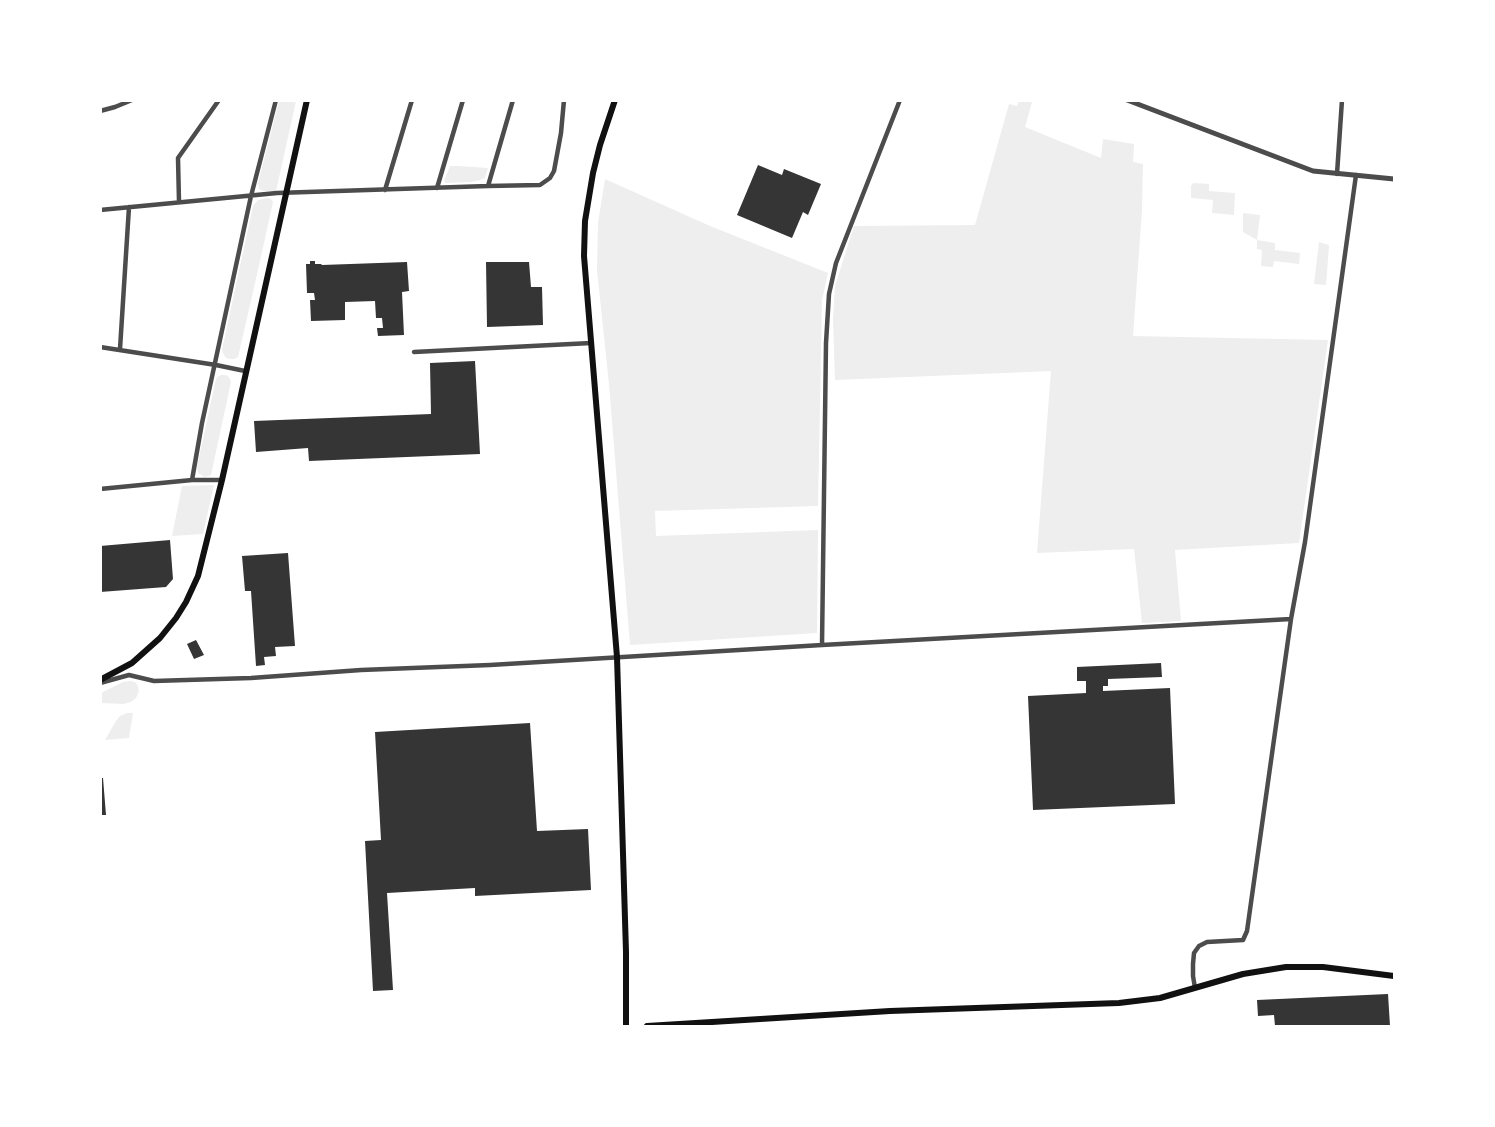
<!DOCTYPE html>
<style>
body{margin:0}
#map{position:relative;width:1495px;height:1127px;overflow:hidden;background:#fff;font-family:"Fira Sans Condensed",sans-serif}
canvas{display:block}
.frame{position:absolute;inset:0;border:102px solid #fff;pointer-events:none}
</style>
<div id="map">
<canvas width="1495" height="1127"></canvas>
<div class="frame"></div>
</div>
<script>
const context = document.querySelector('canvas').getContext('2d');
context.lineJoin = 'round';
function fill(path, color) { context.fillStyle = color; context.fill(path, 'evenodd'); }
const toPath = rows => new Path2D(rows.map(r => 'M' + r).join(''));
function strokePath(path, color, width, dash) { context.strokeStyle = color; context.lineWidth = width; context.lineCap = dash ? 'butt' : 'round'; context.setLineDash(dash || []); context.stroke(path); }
fill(toPath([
 [279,101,296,101,276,191,264,191,259,189,258,183],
 [1019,101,1027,101,1032,102,1025,127,1101,158,1103,139,1134,144,1133,162,1143,164,1142,210,1133,336,1328,340,1299,543,1175,550,1181,621,1142,623,1134,549,1037,553,1051,371,835,380,833,320,835,286,854,226,975,225,1009,104,1017,106],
 [450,166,458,166,488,168,485,178,480,180,471,182,446,183,444,181],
 [605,179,710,226,828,273,822,300,818,506,655,511,656,536,818,530,817,633,630,645,609,384,597,270,598,223],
 [1193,183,1209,184,1209,191,1235,193,1234,215,1212,213,1213,200,1191,198,1191,186],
 [268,198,271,199,273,202,256,279,238,357,234,359,231,359,226,358,224,355,222,350,223,345,253,206,258,200],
 [1243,213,1260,215,1257,240,1275,243,1275,250,1300,253,1299,264,1274,261,1273,267,1261,266,1262,250,1257,249,1257,240,1243,232],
 [1319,242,1329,245,1329,246,1326,285,1314,284],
 [221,375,226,375,229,377,231,382,211,475,205,477,198,473,197,467,215,383,217,377],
 [214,485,203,534,172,536,182,486],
 [130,681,135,682,138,686,139,691,136,698,131,702,123,704,101,703,101,693,123,682],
 [127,713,133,713,129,738,105,740,116,721,120,716]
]), '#eee');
fill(toPath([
 [758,165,782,175,784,169,821,184,808,215,803,212,792,238,737,215],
 [310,261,315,261,315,264,321,264,322,265,407,262,409,291,402,292,404,335,378,336,377,328,383,328,382,318,376,318,375,301,345,302,345,320,311,321,310,300,315,300,314,293,307,293,306,264,310,264],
 [486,262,529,262,531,287,542,287,543,325,487,327],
 [475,361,480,454,309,461,308,448,256,452,254,421,431,414,430,363],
 [170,540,173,579,166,587,100,592,100,546],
 [288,553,295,646,275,647,276,656,264,657,265,665,256,666,251,591,245,591,242,556],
 [196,640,204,655,194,659,187,644],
 [1161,663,1162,677,1108,679,1108,686,1103,686,1103,691,1170,688,1175,804,1033,810,1028,696,1086,693,1086,681,1077,681,1077,667],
 [530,723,537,831,588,829,591,890,475,896,475,888,387,893,393,990,373,991,365,841,381,840,375,732],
 [100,778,103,778,106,815,100,815],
 [1388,994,1390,1026,1275,1026,1274,1015,1258,1016,1257,1000]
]), '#353535');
strokePath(toPath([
 [100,111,115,107,132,100],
 [1337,174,1342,100],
 [488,186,513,100],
 [437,188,463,100],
 [385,190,412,100],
 [179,202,178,158,219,100],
 [100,210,277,193,488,186,540,185,550,178,554,171,561,133,564,100],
 [100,347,216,365,245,371],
 [120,349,129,207],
 [414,352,591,343],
 [192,480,202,423,251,196,276,100],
 [100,489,192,480,222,480],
 [822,645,826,343,829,294,836,263,900,100],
 [100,683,129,675,154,681,251,678,361,670,490,665,822,645,1291,619],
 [1195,988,1193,976,1193,964,1194,953,1199,946,1207,942,1243,940,1247,931,1291,619,1305,542,1356,175]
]), '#4c4c4c', 4.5);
strokePath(toPath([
 [1127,100,1313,171,1394,179]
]), '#4c4c4c', 5);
strokePath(toPath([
 [615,100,600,145,593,173,585,221,584,256,617,657,626,952,626,1026],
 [100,680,132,663,160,638,176,618,186,602,198,576,222,480,307,100],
 [647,1026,890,1011,1119,1003,1160,998,1243,974,1286,967,1323,967,1394,976]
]), '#111', 6);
</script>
